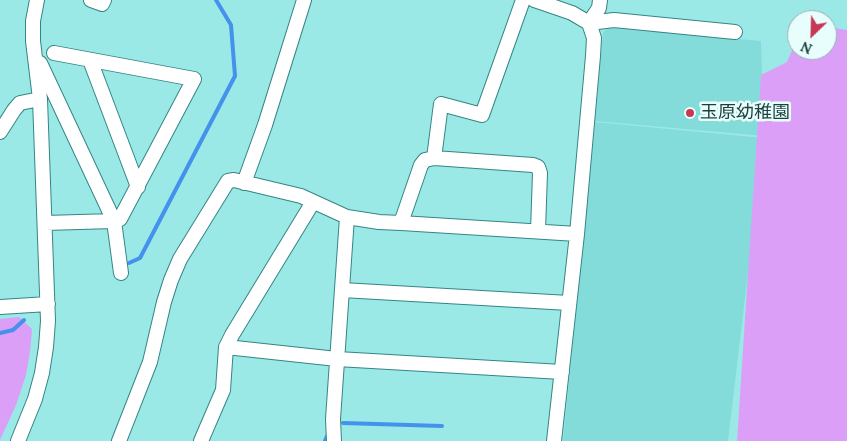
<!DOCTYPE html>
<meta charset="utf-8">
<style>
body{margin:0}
#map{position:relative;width:847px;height:441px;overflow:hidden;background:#9ae9e7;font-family:Lora,serif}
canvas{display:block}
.north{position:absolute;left:787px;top:10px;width:50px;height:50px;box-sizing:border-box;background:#e8fefd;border:1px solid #97b2b1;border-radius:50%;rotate:204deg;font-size:14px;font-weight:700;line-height:20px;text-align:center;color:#1e3f3e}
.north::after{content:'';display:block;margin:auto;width:18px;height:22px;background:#c83854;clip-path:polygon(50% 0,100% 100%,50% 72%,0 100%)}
</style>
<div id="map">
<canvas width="847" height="441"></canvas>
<div class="north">N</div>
</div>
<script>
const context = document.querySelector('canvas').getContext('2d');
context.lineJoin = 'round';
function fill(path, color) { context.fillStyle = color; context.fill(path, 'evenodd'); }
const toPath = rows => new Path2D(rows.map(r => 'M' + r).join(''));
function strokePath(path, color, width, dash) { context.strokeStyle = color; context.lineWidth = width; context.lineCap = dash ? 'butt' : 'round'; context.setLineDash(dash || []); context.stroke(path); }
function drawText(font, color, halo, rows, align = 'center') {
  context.font = font + ' Lora,"Noto Sans JP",serif'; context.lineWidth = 5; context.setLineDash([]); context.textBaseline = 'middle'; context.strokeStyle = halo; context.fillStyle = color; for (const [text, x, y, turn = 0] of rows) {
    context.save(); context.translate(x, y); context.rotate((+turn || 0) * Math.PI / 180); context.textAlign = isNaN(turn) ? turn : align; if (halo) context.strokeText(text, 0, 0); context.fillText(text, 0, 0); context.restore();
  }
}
fill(toPath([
 [610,27,761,41,764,136,595,121,603,32],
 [595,122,764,138,728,441,563,441]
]), '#84dcda');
fill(toPath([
 [827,27,847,30,847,441,737,441,761,75,787,62,794,46,797,34,797,50,827,50],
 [19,317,32,329,30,352,26,375,16,405,0,440,0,319]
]), '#db9ff8');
strokePath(toPath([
 [129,263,140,258,235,76,231,25,216,0],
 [0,333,13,330,24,320],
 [343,423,442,426],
 [325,441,327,436]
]), '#4592ec', 4);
const minor = toPath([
 [91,0,102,4,104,0],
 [534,0,572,13,589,23,594,38,593,56,577,234,554,441],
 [589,23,614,20,735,32],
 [589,23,599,8,600,0],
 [90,60,138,187],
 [40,63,114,221,121,273],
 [0,132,14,110,20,103,40,99],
 [434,158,441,104,482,115,523,0],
 [244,183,265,125,304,0],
 [45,223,114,221,120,219,194,79,54,53],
 [401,223,421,165,425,160,434,158,533,165,538,167,540,173,538,231],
 [342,290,569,303],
 [0,307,48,304],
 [226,347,337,359,562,372],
 [18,441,35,399,42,373,46,347,48,321,40,99,33,41,33,21,37,0],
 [119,441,150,362,164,302,171,280,180,259,228,181,234,180,301,196,347,217,379,222,401,223,577,234],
 [201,441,223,390,226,347,232,335,313,202],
 [334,441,333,419,347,217]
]);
strokePath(minor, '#348584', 16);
strokePath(minor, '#fff', 14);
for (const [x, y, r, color] of [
 [690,113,5,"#c83854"]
]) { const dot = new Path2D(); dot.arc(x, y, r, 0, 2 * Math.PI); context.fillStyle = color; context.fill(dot); strokePath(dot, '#e8fefd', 2); }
drawText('18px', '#1e3f3e', '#e8fefd', [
 ["玉原幼稚園",700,113]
], 'left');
</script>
